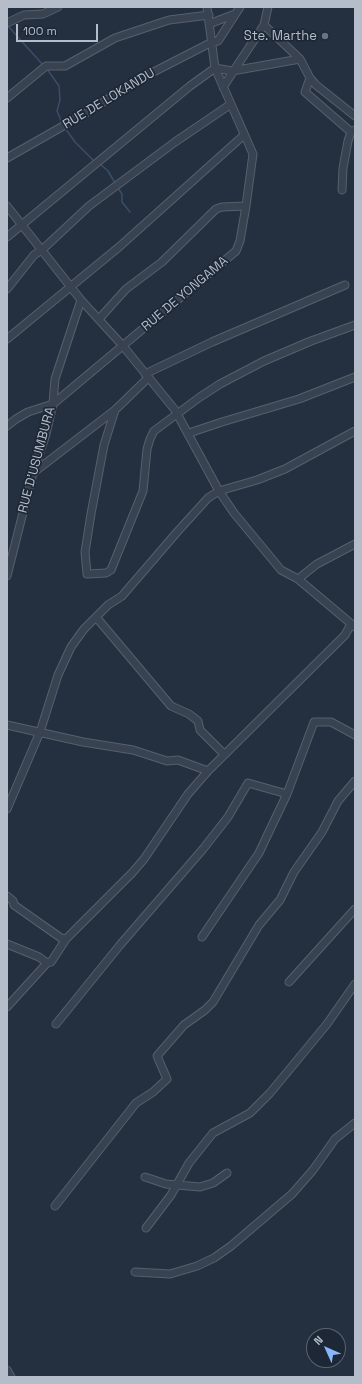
<!DOCTYPE html>
<style>
body{margin:0}
#map{position:relative;width:362px;height:1384px;overflow:hidden;background:#243040;font-family:"Space Grotesk",sans-serif}
canvas{display:block}
.frame{position:absolute;inset:0;border:8px solid #b5bdca;pointer-events:none}
.north{position:absolute;left:306px;top:1328px;width:40px;height:40px;box-sizing:border-box;background:#1d2735;border:1px solid #5a6371;border-radius:50%;rotate:315deg;font-size:11px;font-weight:700;line-height:16px;text-align:center;color:#b5bdca}
.north::after{content:'';display:block;margin:auto;width:14px;height:18px;background:#89b6fb;clip-path:polygon(50% 0,100% 100%,50% 72%,0 100%)}
.scale{position:absolute;left:16px;top:24px;width:82px;height:18px;box-sizing:border-box;border:2px solid #b5bdca;border-top:0;padding-left:5px;font-size:12px;line-height:14px;white-space:nowrap;color:#b5bdca;-webkit-text-stroke:3px #1d2735;paint-order:stroke}
</style>
<div id="map">
<canvas width="362" height="1384"></canvas>
<div class="frame"></div>
<div class="north">N</div>
<div class="scale">100 m</div>
</div>
<script>
const context = document.querySelector('canvas').getContext('2d');
context.lineJoin = 'round';
const toPath = rows => new Path2D(rows.map(r => 'M' + r).join(''));
function strokePath(path, color, width, dash) { context.strokeStyle = color; context.lineWidth = width; context.lineCap = dash ? 'butt' : 'round'; context.setLineDash(dash || []); context.stroke(path); }
function drawText(font, color, halo, rows, align = 'center') {
  context.font = font + ' "Space Grotesk",sans-serif'; context.lineWidth = 3.5; context.setLineDash([]); context.textBaseline = 'middle'; context.strokeStyle = halo; context.fillStyle = color; for (const [text, x, y, turn = 0] of rows) {
    context.save(); context.translate(x, y); context.rotate((+turn || 0) * Math.PI / 180); context.textAlign = isNaN(turn) ? turn : align; if (halo) context.strokeText(text, 0, 0); context.fillText(text, 0, 0); context.restore();
  }
}
strokePath(toPath([
 [8,26,43,65],
 [47,69,59,86,60,100,57,111,62,123],
 [65,128,75,142,95,162],
 [100,164,108,171,115,183],
 [118,188,122,194,122,202,130,212]
]), '#394e69', 1.5);
const minor = toPath([
 [7,23,24,15,43,14,58,7],
 [209,24,235,14],
 [264,25,300,59,310,78,316,85,355,116],
 [310,78,305,92,351,132],
 [223,87,264,25,268,7],
 [7,98,46,66,65,66,115,38,169,20,209,15],
 [7,158,86,113,136,81,212,42,218,41,240,7],
 [342,190,343,168,348,141,351,132,355,130],
 [7,206,81,300,123,346,175,410,219,491,234,513,281,570,298,579,355,627],
 [7,237,190,86,215,68,232,71,300,59],
 [7,289,34,255,43,249,89,206,175,142,231,104],
 [99,319,126,289,162,262,216,209,222,207,246,206],
 [7,339,119,247,244,135],
 [145,374,212,342,345,285],
 [115,410,104,445,91,514,85,552,87,574,106,573,111,570,143,491,147,449,150,439,154,431,200,397,220,384,264,361,311,341,355,325],
 [7,426,16,419,28,412,53,404,236,251,240,241,246,206,253,154,215,68,207,7],
 [189,433,222,422,299,399,355,377],
 [33,473,115,410,148,378],
 [7,576,33,473,46,434,53,404,55,379,81,300],
 [298,579,317,564,355,544],
 [96,617,171,706,189,714,198,721,200,730,224,754],
 [7,725,83,742,133,750,167,761,178,760,208,771],
 [7,809,40,732,58,675,71,647,84,629,108,605,122,596,178,531,208,498,219,491,257,480,285,469,355,431],
 [7,896,13,901,14,905,61,938,66,939],
 [202,937,259,853,267,836,287,794,314,722,331,722,355,735],
 [7,944,39,957,47,963],
 [289,982,355,909],
 [7,1007,47,963,51,962,66,939,132,873,144,859,188,794,208,771,345,635,351,624],
 [56,1024,120,945,203,849,228,817,248,783,287,794],
 [145,1177,166,1184,200,1187,213,1183,227,1173],
 [55,1206,136,1103,153,1092,167,1079,157,1056,184,1025,205,1010,213,1002,259,925,280,900,294,872,322,832,338,801,355,781],
 [146,1228,171,1195,189,1163,213,1133,250,1113,270,1093,327,1024,355,984],
 [135,1272,170,1274,197,1266,214,1258,231,1246,292,1194,313,1170,335,1139,355,1123],
 [7,1370,11,1377]
]);
strokePath(minor, '#56606d', 9);
strokePath(minor, '#384250', 7);
for (const [x, y, r, color] of [
 [325,36,4,"#6b7280"]
]) { const dot = new Path2D(); dot.arc(x, y, r, 0, 2 * Math.PI); context.fillStyle = color; context.fill(dot); strokePath(dot, '#1d2735', 1.5); }
drawText('13px', '#b5bdca', '#1d2735', [
 ["Ste. Marthe",317,36]
], 'right');
drawText('13px', '#b5bdca', '#1d2735', [
 ["RUE DE LOKANDU",109,99,-31],
 ["RUE DE YONGAMA",185,294,-40],
 ["RUE D'USUMBURA",37,460,-75]
]);
</script>
